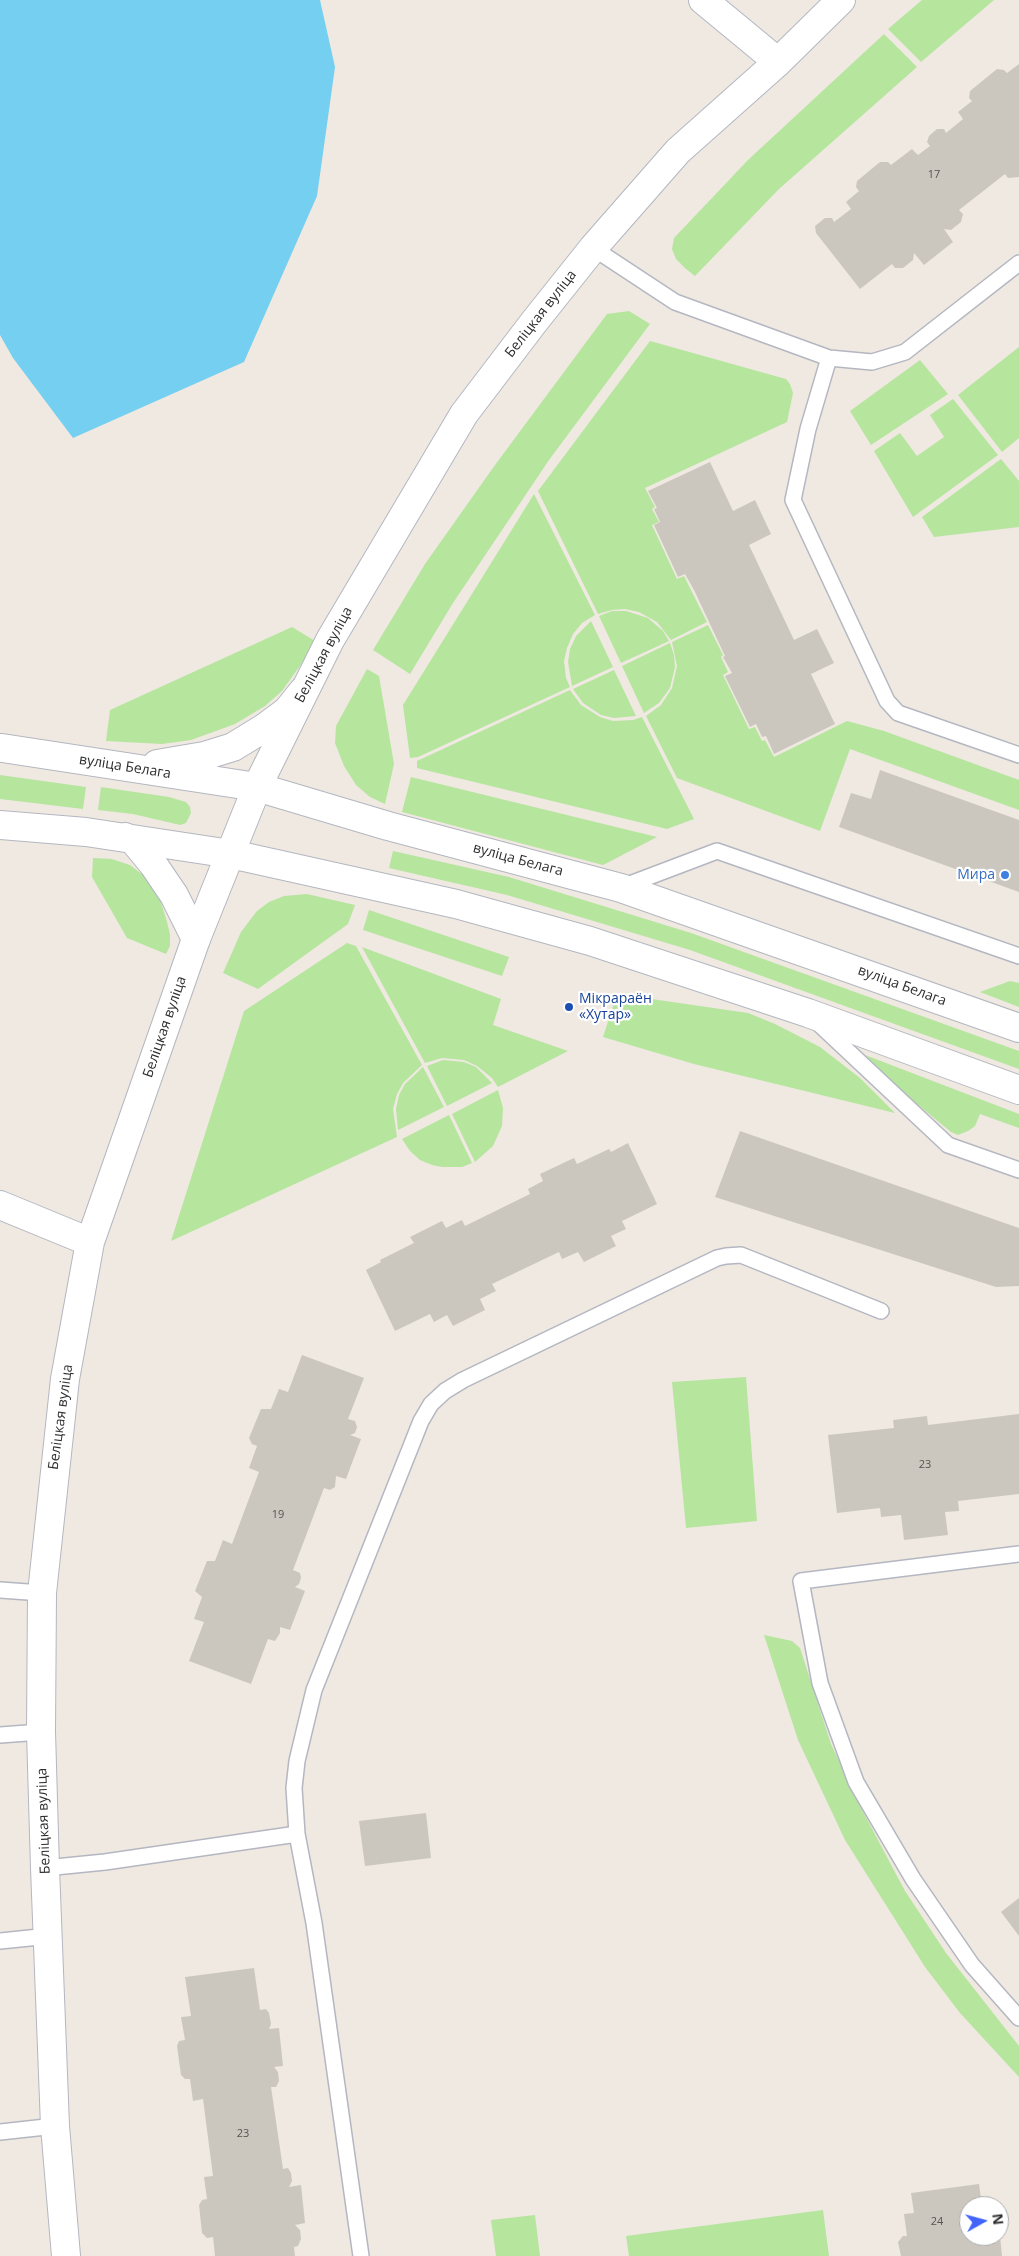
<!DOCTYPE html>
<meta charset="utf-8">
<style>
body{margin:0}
#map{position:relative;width:1019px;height:2256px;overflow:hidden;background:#efe9e1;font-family:"Open Sans",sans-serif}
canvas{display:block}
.north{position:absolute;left:959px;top:2196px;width:50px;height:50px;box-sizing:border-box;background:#fff;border:1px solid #ababab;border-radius:50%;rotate:83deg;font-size:14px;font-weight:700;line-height:20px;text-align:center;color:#2e2e2e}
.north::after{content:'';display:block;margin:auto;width:18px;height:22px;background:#4264fb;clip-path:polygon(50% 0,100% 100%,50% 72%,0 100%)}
</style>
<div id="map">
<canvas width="1019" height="2256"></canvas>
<div class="north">N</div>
</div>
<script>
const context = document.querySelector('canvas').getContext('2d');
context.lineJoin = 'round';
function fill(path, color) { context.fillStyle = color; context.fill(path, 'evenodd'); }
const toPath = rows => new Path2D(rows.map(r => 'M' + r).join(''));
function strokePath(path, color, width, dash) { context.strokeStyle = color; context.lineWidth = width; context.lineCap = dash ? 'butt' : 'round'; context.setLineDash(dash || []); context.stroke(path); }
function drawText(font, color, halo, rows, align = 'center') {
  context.font = font + ' "Open Sans",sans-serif'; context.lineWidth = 4.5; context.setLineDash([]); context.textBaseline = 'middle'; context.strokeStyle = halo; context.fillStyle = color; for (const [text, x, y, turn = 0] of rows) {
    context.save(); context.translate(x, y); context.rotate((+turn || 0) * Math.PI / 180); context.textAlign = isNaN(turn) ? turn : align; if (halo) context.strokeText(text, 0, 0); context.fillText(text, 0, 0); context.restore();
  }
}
fill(toPath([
 [922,0,994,0,921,62,888,29],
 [884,34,917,67,779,189,695,276,686,269,676,259,672,249,674,238,748,160],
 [629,311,650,324,549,460,453,603,410,674,373,650,425,564,495,465,607,314],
 [650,341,786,379,790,384,793,393,787,422,645,488,655,507,652,509,659,522,652,525,677,579,684,576,707,622,671,640,657,622,639,612,625,609,612,610,598,614,538,491],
 [1019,347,1019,438,1002,452,958,395],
 [920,360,948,394,871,445,850,411],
 [953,399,998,455,913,517,874,451,900,433,917,456,944,437,930,415],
 [1001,459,1019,481,1019,527,934,537,922,517],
 [534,494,595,615,582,623,573,634,567,648,564,661,566,678,570,687,418,757,410,758,403,705],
 [612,611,626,611,648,618,663,631,669,641,621,663,599,616],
 [591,621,613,667,572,686,568,662,570,649,576,636],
 [708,625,723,655,721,657,728,672,723,675,749,729,755,727,762,741,765,740,774,757,847,721,884,731,1019,780,1019,810,850,749,820,831,677,778,646,716,661,705,672,688,677,666,672,642],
 [292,627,315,641,312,649,282,691,265,706,235,724,191,740,162,744,106,741,110,710],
 [670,643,674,655,675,667,670,688,659,703,644,713,622,666],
 [367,669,379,676,394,764,385,804,370,797,356,785,344,766,335,743,336,726],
 [614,670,636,716,614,718,601,715,583,703,573,689],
 [570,690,581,705,600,717,613,721,633,720,642,717,694,819,667,829,417,768,417,761],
 [0,775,86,787,83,809,0,799],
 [411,777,657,837,603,865,402,812],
 [101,787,169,797,186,802,190,807,191,813,186,823,180,825,133,814,98,810],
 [393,851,509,877,691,933,1019,1051,1019,1069,690,950,507,895,389,868],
 [93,858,112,859,130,865,147,878,160,899,167,922,170,934,170,946,166,954,127,938,92,877],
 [307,894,355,905,348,924,258,989,223,973,241,932,257,911,269,902,284,896],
 [369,910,509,957,502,976,363,930],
 [347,943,356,946,422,1065,403,1083,397,1094,393,1109,397,1137,171,1241,244,1011],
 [362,947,501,999,493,1025,568,1051,498,1087,492,1078,477,1066,464,1060,442,1058,425,1063],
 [1010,981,1019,983,1019,1007,980,992],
 [617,994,748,1013,775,1024,820,1047,860,1078,895,1113,694,1064,603,1037],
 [865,1055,1019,1114,1019,1128,980,1114,975,1126,968,1131,958,1135,951,1132,906,1095],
 [443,1060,464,1062,476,1067,492,1083,447,1106,427,1066],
 [423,1067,444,1107,398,1130,396,1109,399,1095,405,1084],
 [498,1090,503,1108,502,1126,493,1146,475,1162,452,1114],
 [449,1115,472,1163,462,1167,442,1167,432,1165,420,1160,410,1151,402,1139],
 [746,1377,757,1521,686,1528,672,1382],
 [764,1635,792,1641,800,1648,831,1744,860,1806,905,1891,946,1953,1019,2046,1019,2077,960,2013,925,1967,845,1840,798,1740],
 [823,2210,829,2256,629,2256,626,2236],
 [535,2215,540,2256,496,2256,491,2220]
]), '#b6e59e');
fill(toPath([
 [0,0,320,0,335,67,317,196,244,362,73,438,13,358,0,335]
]), '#75cff0');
fill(toPath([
 [1019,64,1019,177,1008,178,1005,174,959,210,963,214,961,222,951,230,944,229,953,242,924,265,914,253,913,260,903,268,895,268,892,264,860,289,816,233,815,226,825,218,832,218,834,222,851,209,846,202,859,191,856,187,857,181,880,162,888,162,891,165,912,149,918,155,930,146,927,142,929,136,937,129,944,129,946,133,963,119,958,112,972,101,969,98,970,91,997,69,1004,70,1007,73],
 [710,462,733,511,755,500,771,534,749,545,794,640,817,629,834,663,811,674,835,724,774,754,766,736,762,737,756,724,750,727,725,676,732,673,723,657,725,656,694,590,685,574,678,577,654,525,660,522,654,509,657,508,648,491],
 [880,770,1019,820,1019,892,839,827,851,793,871,799],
 [740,1131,1019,1228,1019,1286,996,1287,715,1197],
 [628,1143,657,1204,622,1221,626,1229,611,1236,616,1246,584,1262,578,1252,562,1259,559,1252,492,1284,496,1291,480,1299,485,1310,453,1326,447,1315,434,1322,430,1314,395,1331,366,1270,381,1262,380,1260,414,1243,410,1237,442,1221,446,1228,462,1220,465,1226,530,1194,528,1189,543,1181,540,1174,574,1158,577,1164,609,1149,611,1152],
 [302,1355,364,1378,348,1419,355,1421,357,1427,355,1433,350,1435,361,1439,346,1479,336,1476,335,1487,330,1490,324,1488,293,1570,300,1573,301,1578,299,1584,295,1587,305,1591,290,1630,280,1627,280,1633,275,1641,268,1639,251,1684,189,1661,204,1622,194,1619,202,1597,195,1591,207,1561,215,1561,223,1540,232,1544,259,1472,249,1468,257,1446,252,1444,249,1438,261,1409,271,1409,279,1389,288,1392],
 [1019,1414,1019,1494,958,1501,959,1511,945,1512,948,1535,904,1540,901,1515,881,1517,880,1508,837,1513,828,1435,894,1428,893,1420,927,1416,928,1425],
 [426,1813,431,1858,365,1866,359,1821],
 [1019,1898,1019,1936,1001,1912],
 [254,1968,260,2010,266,2009,269,2013,271,2024,269,2029,279,2028,283,2066,274,2067,278,2072,279,2081,276,2087,271,2087,283,2169,288,2168,291,2173,292,2181,289,2187,301,2185,305,2223,295,2225,300,2230,301,2239,298,2246,294,2247,295,2256,215,2256,213,2237,207,2238,202,2233,199,2205,202,2200,207,2199,204,2177,213,2176,203,2099,193,2101,190,2079,185,2079,181,2075,177,2046,179,2041,185,2040,181,2017,191,2016,185,1977],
 [979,2184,982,2206,969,2206,969,2236,1000,2236,1002,2256,901,2256,898,2242,903,2236,907,2236,904,2214,914,2213,911,2193]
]), '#cbc7bf');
const lane = toPath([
 [593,248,675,302,829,358,872,362,905,352,1019,263],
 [829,358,808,429,793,500,887,701,898,713,1019,755],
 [622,887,717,851,1019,956],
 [818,1023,948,1145,1019,1170],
 [1019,1554,801,1581,820,1683,856,1782,913,1879,972,1965,1019,2018],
 [0,1590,42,1593],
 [0,1735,41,1732],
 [297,1834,314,1923,361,2256],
 [45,1868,105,1862,297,1834,294,1788,297,1761,314,1690,421,1421,431,1404,445,1391,463,1380,717,1258,726,1256,741,1255,881,1311],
 [0,1941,49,1936],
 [0,2132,55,2126]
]);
const street = toPath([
 [703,0,778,62],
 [0,1205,90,1242],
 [66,2256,55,2126,45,1868,41,1732,42,1593,65,1379,90,1242,196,939,257,787,330,640,464,414,534,322,593,248,678,151,778,62,841,0]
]);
const secondary = toPath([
 [2,748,257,787,388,826,621,888,1019,1028],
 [157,764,204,756,233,747,264,728,287,711,303,691],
 [0,825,86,832,231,854,456,904,590,941,808,1013,1019,1090],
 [125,837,134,841,153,864,174,895,196,939]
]);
strokePath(lane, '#b4b7c1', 18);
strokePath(street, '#b4b7c1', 30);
strokePath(secondary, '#b4b7c1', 30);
strokePath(lane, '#fff', 15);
strokePath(street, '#fff', 28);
strokePath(secondary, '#fff', 28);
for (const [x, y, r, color] of [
 [1005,875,5,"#3f7fe0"],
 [569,1007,5,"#1a4fb4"]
]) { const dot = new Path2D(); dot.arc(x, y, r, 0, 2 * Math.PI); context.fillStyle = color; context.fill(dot); strokePath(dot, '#fff', 2); }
drawText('11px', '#555452', null, [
 ["17",934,175],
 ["23",925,1465],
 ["19",278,1515],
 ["23",243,2134],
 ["24",937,2222]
]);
drawText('14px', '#2e2e2e', '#fff', [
 ["Беліцкая вуліца",541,314,-52],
 ["Беліцкая вуліца",324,655,-62],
 ["вуліца Белага",125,767,9],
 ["вуліца Белага",518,860,15],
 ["вуліца Белага",902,986,20],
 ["Беліцкая вуліца",165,1027,-71],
 ["Беліцкая вуліца",61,1417,-82],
 ["Беліцкая вуліца",44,1821,-92]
]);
drawText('14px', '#366cbe', '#fff', [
 ["Мира",995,875]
], 'right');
drawText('14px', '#164399', '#fff', [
 ["Мікрараён",579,999],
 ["«Хутар»",579,1015]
], 'left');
</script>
